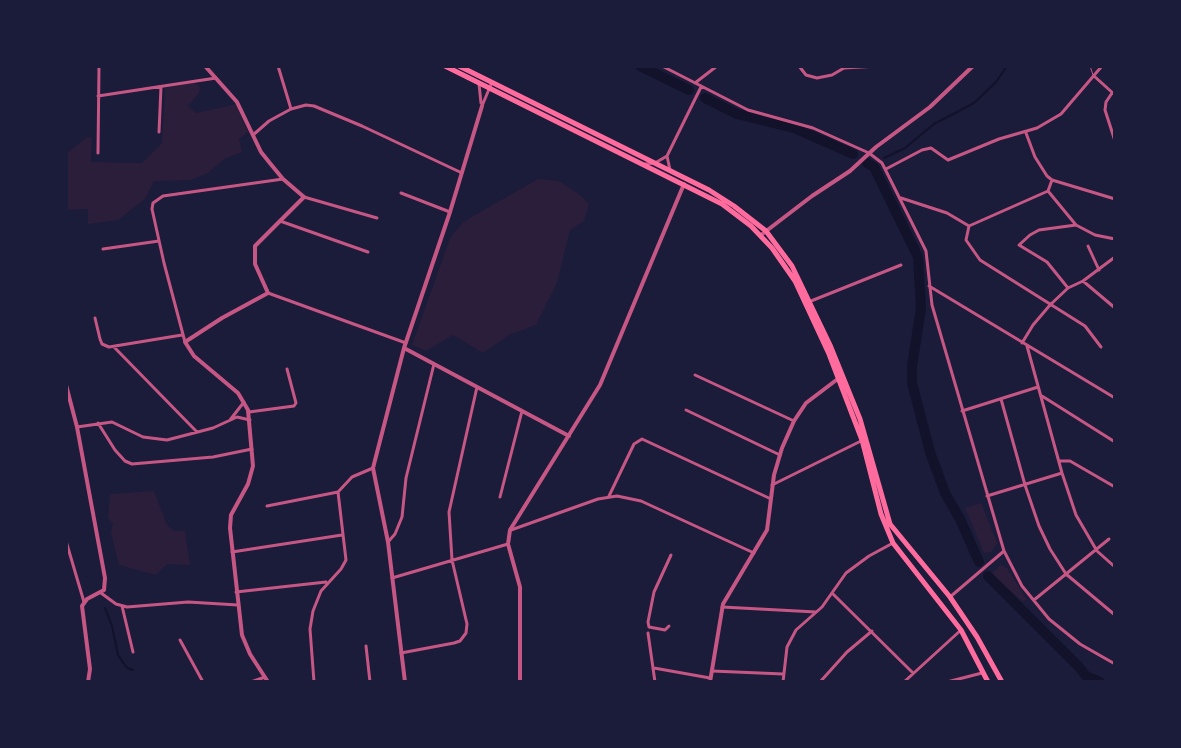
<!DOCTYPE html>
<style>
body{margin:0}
#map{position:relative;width:1181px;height:748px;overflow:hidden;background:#1b1b3a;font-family:Cabin,sans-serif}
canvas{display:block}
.frame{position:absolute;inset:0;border:68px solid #1b1b3a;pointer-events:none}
</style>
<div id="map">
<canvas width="1181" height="748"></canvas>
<div class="frame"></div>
</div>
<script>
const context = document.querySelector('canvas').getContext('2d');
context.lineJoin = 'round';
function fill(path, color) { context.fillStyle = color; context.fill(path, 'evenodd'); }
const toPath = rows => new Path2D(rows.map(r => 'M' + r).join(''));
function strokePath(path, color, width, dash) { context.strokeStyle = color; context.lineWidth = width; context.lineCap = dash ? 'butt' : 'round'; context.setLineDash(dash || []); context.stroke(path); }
fill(toPath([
 [194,82,200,87,199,93,188,106,196,113,236,104,248,132,239,139,242,152,224,159,208,173,191,180,154,181,145,199,118,220,88,224,88,209,66,210,66,154,87,137,92,138,91,162,142,163,162,143,165,88],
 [538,179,559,181,579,194,589,204,584,221,570,230,557,283,536,325,509,335,483,353,453,335,426,351,412,345,450,238,463,222],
 [154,491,167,525,174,531,185,531,190,565,167,564,156,575,119,565,111,533,113,524,108,518,110,494],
 [981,503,997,543,991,552,984,553,965,508],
 [1001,565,1007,568,1027,600,1022,601,991,574]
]), '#2a1e3b');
strokePath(toPath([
 [66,103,67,95],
 [884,158,905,148,934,124,974,103,996,82,1007,66],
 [105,608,112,626,118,655,127,668,133,670]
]), '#12122b', 2);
strokePath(toPath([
 [640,66,689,90],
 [705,98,737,114,794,128,853,154],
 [867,163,874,167,918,257,921,308,912,366,912,383,930,452,945,493,960,519,979,562],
 [988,576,1079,667,1086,676,1100,682]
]), '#12122b', 10);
strokePath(toPath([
 [1090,66,1093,75]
]), '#c65784', 1);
strokePath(toPath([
 [278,66,291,109],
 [662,66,748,110,813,128,869,153,882,163,926,251,932,305,1004,551,1022,586,1049,619,1080,644,1115,664],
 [799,66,806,75,817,78,832,75,844,68,878,66],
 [1094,76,1115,95],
 [695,83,717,66],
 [479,84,481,103],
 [1112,93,1106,102,1105,110,1115,141],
 [98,96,216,78],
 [482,106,492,82],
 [159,132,161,87],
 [1026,133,1035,157,1047,176,1052,180,1115,199],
 [253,135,269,121,291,109,306,105,314,106,362,126,462,173],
 [98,153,99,66],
 [667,156,670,170],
 [645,164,655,163,667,156,701,87],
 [886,169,922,150,931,148,948,160,999,139,1037,128,1061,114,1102,66],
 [1048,191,1076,225,1095,235,1115,239],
 [401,193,450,212],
 [304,197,377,218],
 [901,198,947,213,969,226],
 [280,221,368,252],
 [969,226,966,240,980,260,1085,326,1101,347],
 [969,226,1048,191,1052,180],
 [1088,246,1099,270],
 [103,249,159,241],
 [1083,281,1115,308],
 [929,286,1115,398],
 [1068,288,1047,262,1019,245,1030,235,1039,230,1076,225],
 [268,293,406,343],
 [811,301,901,265],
 [95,318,100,339,102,344,109,347,182,335],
 [185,342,164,263,152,209,153,203,163,196,283,179],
 [1022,343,1033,325,1050,305,1068,288,1083,281,1115,257],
 [1027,346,1062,473,1076,515,1097,551,1115,567],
 [114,347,197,432],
 [695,375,794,421],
 [1042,396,1115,442],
 [1001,399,1025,485,1039,526,1050,549,1066,574,1115,615],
 [686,410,780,455],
 [962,411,1038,387],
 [249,412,294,406,296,403,287,369],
 [230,420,244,402],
 [98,423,115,450,125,461,132,464,213,457,252,449],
 [77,427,112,422,143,437,167,440,213,428,237,417,250,420],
 [1059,461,1070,461,1115,487],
 [772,485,863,440],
 [609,496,634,444,642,439,771,499],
 [987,496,1062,473],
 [500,497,522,411],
 [267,506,338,492],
 [511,530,598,499,617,496,641,501,754,553],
 [66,541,84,602],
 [388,542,395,534,402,517,406,478,434,364],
 [232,552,342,535],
 [392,578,508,544],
 [236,592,326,582],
 [101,593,116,604,127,607,188,602,238,605],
 [832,593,913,673],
 [950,597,1004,551],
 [1034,600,1109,539],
 [122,606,133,652],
 [722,607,816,612],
 [669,626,665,630,649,627,648,622,654,592,671,555],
 [648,633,655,682],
 [180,640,203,682],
 [366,646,370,682],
 [401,653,454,643,460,641,466,633,467,624,452,560,449,512,477,387],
 [654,668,710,678],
 [712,671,783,674],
 [251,682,265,677],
 [314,682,310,629,313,611,321,591,341,569,346,560,338,492,352,477,373,468],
 [783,682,787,647,796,630,822,607,846,573,869,556,893,543],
 [820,682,847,652,872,631],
 [904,682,961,630],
 [947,682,982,673]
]), '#c65784', 3);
strokePath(toPath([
 [205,66,237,102,261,152,269,162,283,179,304,197,255,246,255,264,268,293,222,318,185,342,194,356,238,393,248,410,253,466,248,484,231,515,230,528,242,635,250,654,268,682],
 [761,235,812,196,850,171,876,147,930,107,973,66],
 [404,348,569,436],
 [66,385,77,427,105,578,104,590,87,599,82,606,90,669,88,682],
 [405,682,388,542,373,468,404,348,450,212,482,106],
 [520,682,520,587,508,544,510,530,600,385,684,184],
 [710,682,723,604,767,530,774,475,782,448,794,421,806,403,839,378]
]), '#c65784', 4);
strokePath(toPath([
 [445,66,722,204,751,226,772,248,795,281,829,354,862,440,881,514,893,543,961,630,988,682],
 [459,66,709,190,734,206,766,231,792,266,830,345,860,419,890,524,950,597,977,637,1002,682]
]), '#ff6b9d', 5);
</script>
